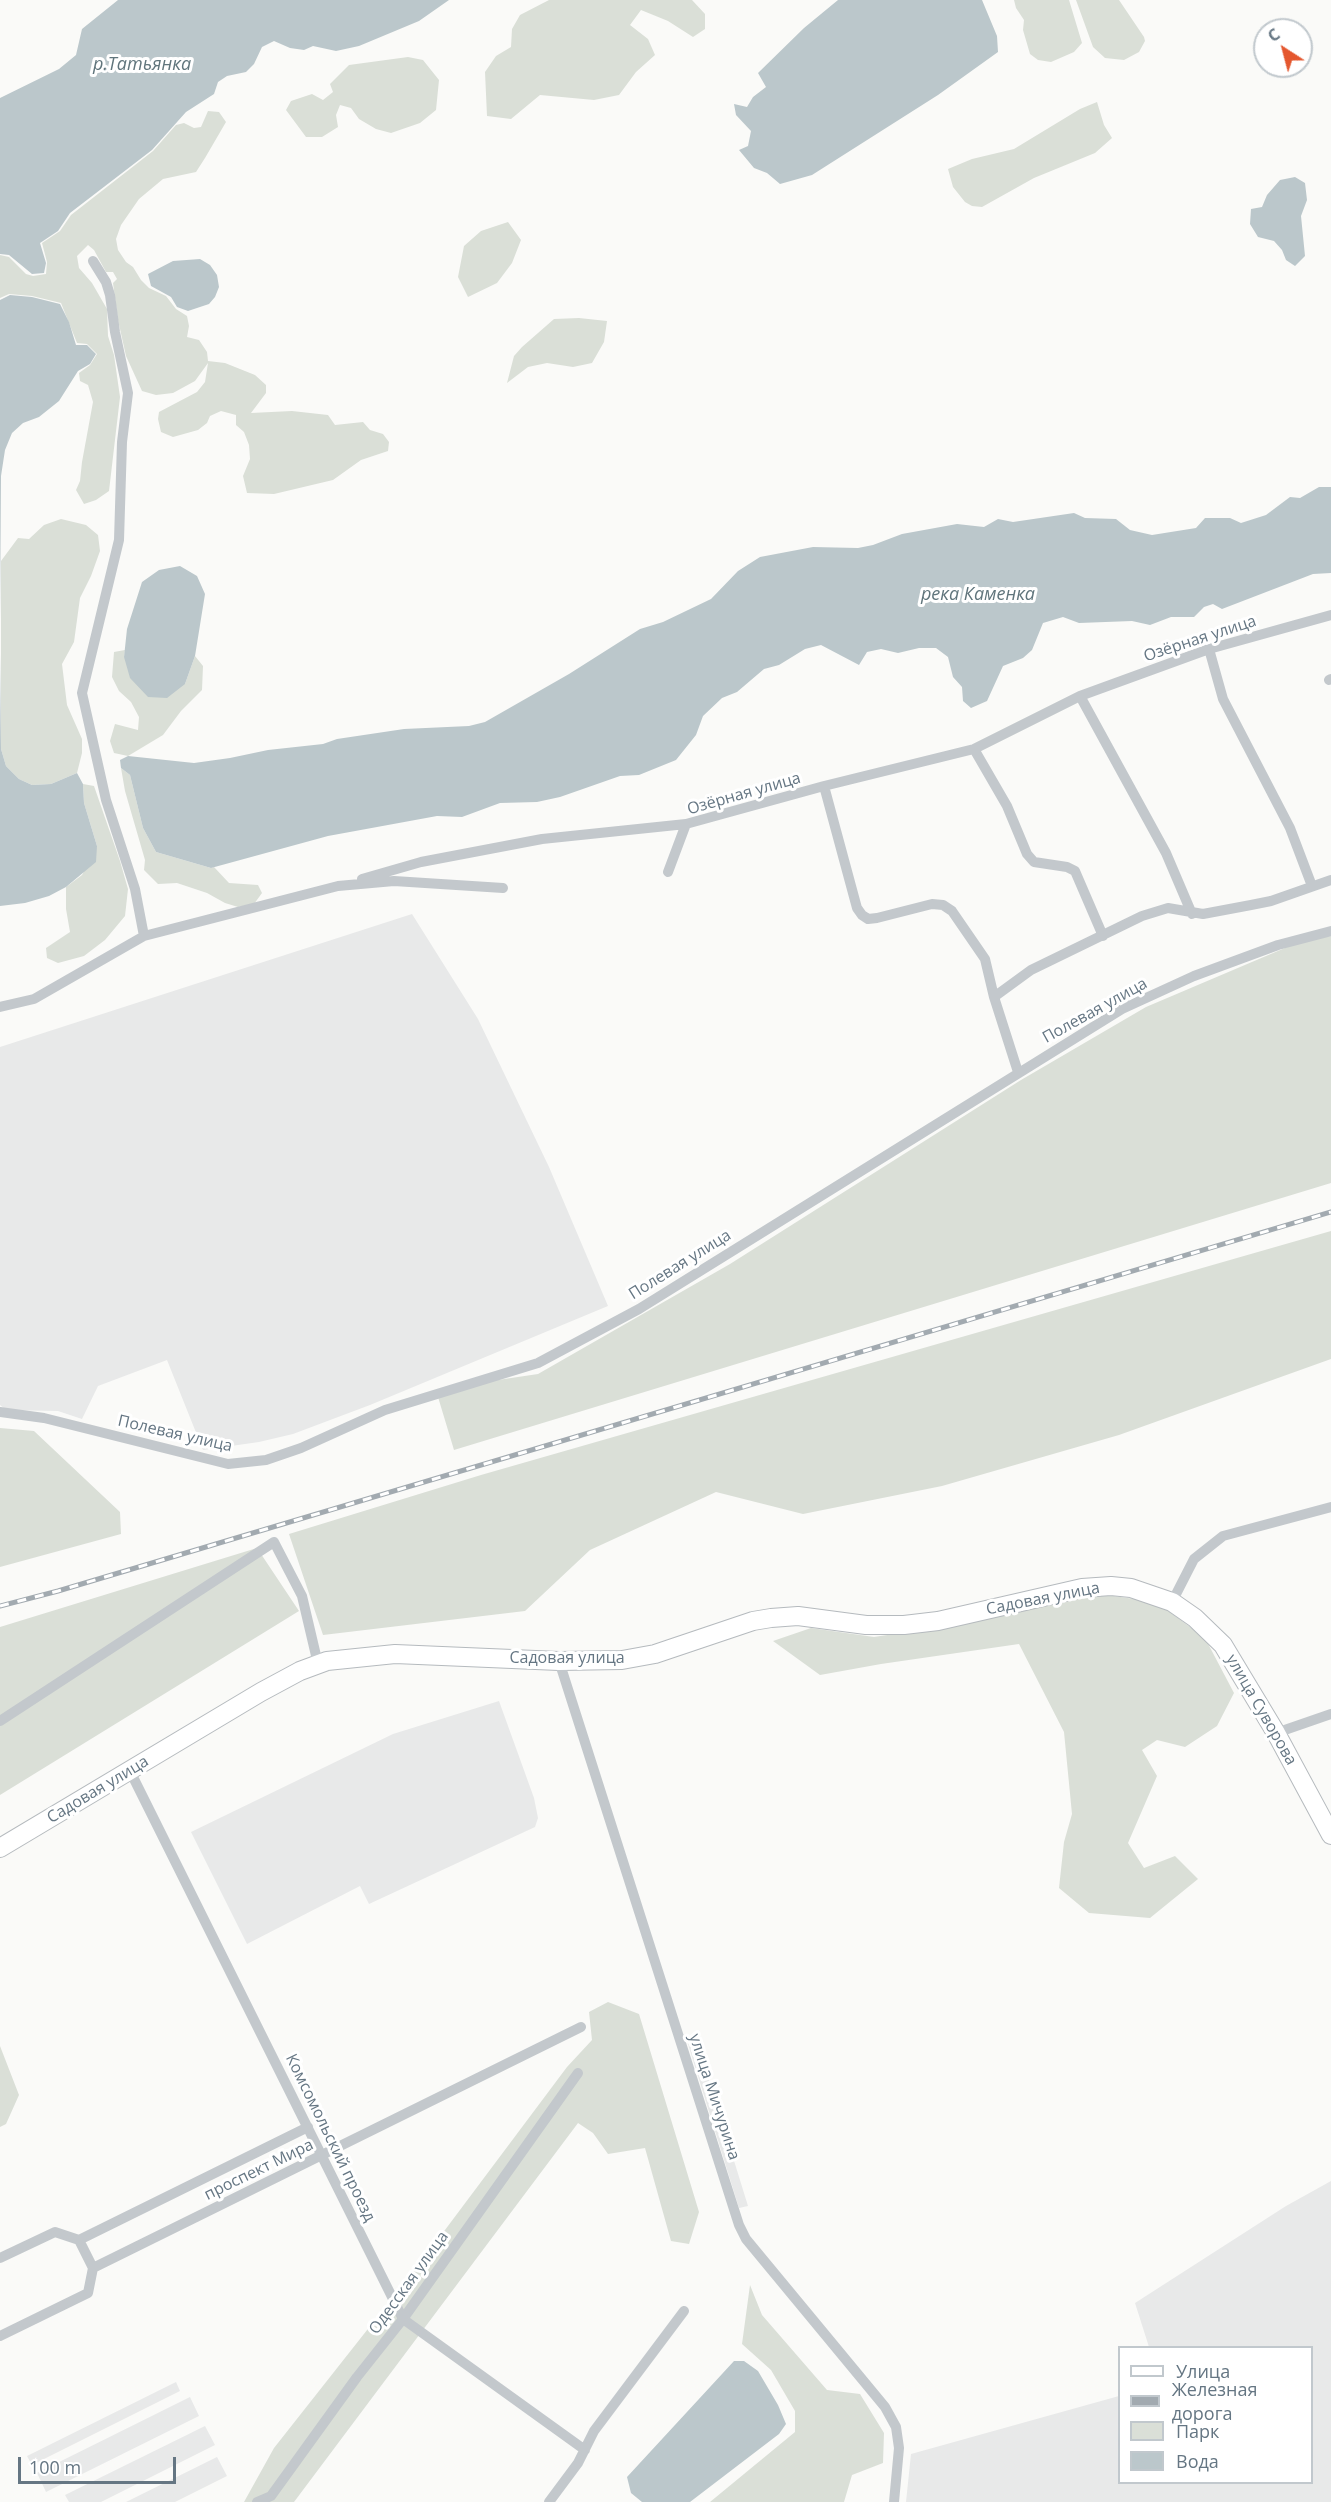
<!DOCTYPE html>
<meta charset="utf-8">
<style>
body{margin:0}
#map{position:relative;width:1331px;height:2502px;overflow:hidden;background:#fafaf8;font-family:"Open Sans",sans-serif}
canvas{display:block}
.legend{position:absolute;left:1118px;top:2346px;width:195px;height:138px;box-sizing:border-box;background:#fff;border:2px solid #c1c8cd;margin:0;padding:8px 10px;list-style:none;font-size:18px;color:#657683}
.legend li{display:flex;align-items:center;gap:12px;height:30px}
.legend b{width:30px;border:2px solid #c1c8cd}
.north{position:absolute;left:1253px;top:18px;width:60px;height:60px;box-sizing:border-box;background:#fff;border:2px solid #c1c8cd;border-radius:50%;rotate:324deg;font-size:16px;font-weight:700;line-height:24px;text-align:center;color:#657683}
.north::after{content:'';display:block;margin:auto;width:21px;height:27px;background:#e4572e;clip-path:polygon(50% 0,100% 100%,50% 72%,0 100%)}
.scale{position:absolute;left:18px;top:2457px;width:158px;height:27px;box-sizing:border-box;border:3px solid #657683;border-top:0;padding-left:8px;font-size:18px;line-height:21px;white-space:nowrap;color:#657683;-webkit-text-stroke:4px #fff;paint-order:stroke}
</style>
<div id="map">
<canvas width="1331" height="2502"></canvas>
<ul class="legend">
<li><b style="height:8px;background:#fff"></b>Улица</li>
<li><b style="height:8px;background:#a2aab0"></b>Железная дорога</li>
<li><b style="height:16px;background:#dadfd7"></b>Парк</li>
<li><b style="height:16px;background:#bbc7cb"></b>Вода</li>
</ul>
<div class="north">С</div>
<div class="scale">100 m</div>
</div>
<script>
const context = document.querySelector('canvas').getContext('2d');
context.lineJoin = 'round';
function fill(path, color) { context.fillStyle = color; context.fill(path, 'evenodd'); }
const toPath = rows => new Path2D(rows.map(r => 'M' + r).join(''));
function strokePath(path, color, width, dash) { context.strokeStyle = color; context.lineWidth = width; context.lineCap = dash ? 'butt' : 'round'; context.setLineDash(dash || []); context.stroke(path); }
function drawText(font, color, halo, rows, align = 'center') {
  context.font = font + ' "Open Sans",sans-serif'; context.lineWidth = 6; context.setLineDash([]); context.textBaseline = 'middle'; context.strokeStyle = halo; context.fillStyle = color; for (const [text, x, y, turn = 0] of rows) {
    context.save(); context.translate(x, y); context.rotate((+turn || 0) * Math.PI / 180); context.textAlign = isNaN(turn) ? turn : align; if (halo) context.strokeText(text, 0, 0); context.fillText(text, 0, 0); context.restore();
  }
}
fill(toPath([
 [412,914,478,1019,549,1167,608,1306,370,1405,293,1434,259,1442,203,1450,167,1360,98,1386,82,1419,58,1411,6,1410,0,1405,0,1047],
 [499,1701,534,1798,538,1818,535,1827,369,1904,360,1886,247,1944,191,1832,393,1734],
 [697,2041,748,2206,739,2208,688,2044],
 [1331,2181,1331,2502,906,2502,911,2454,1119,2396,1120,2482,1312,2482,1312,2348,1149,2347,1135,2303,1286,2206],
 [176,2382,180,2391,32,2465,27,2456],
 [190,2397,199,2416,46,2492,37,2473],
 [205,2426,215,2445,101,2502,69,2502,65,2495],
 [217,2457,227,2476,175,2502,126,2502]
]), '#e8e9e9');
fill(toPath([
 [549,0,692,0,705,14,705,29,693,37,668,21,641,10,630,25,648,39,655,55,636,72,619,95,594,100,540,95,511,119,487,116,485,72,496,56,511,47,512,29,520,15],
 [1014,0,1069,0,1082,43,1074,52,1051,62,1038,60,1030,54,1023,30,1024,20,1016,8],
 [1076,0,1119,0,1144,37,1145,41,1139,52,1124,60,1105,58,1093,47],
 [408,57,423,60,439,80,436,110,420,123,391,133,376,129,359,119,351,108,340,105,336,115,338,127,322,137,306,137,286,110,291,101,312,94,323,100,333,92,330,84,349,65],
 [1097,102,1104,125,1112,138,1095,153,1034,178,982,207,972,206,965,202,953,187,948,169,972,159,1014,149,1080,109],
 [208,111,219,112,226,122,205,158,196,172,163,179,139,199,121,225,116,239,118,250,126,262,133,267,141,280,149,288,166,296,176,309,187,316,189,326,187,337,199,340,207,352,208,361,225,363,255,375,266,385,266,393,251,413,292,411,328,415,335,425,363,422,370,430,383,434,389,442,388,451,361,460,333,480,274,494,247,493,243,476,250,459,249,445,244,432,236,425,236,415,221,411,210,416,207,423,198,430,173,437,161,432,158,419,159,412,197,392,205,382,208,363,195,381,173,393,156,395,142,391,126,356,118,320,113,283,117,279,113,272,106,272,94,250,88,245,77,256,79,268,92,283,107,309,108,336,114,355,120,397,109,491,96,500,84,504,76,490,80,481,82,462,93,402,88,385,80,381,79,373,90,365,97,354,87,344,77,343,61,303,32,296,9,294,0,298,0,255,9,257,26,274,33,276,46,274,47,262,42,243,60,231,71,215,153,151,176,125,184,123,194,128,201,127],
 [508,222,521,240,512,263,497,283,468,297,458,277,464,246,481,231],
 [579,318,607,321,604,342,592,363,573,367,547,363,528,367,507,383,514,356,522,347,554,319],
 [61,519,86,525,98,535,100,551,91,576,80,598,74,642,62,664,67,705,82,739,82,753,77,773,51,784,32,785,19,779,6,766,1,749,1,561,18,538,29,539,44,525],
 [125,650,124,657,185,684,195,656,203,666,202,690,181,711,163,735,128,756,114,753,110,741,115,724,138,730,139,717,131,702,119,691,112,677,114,652],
 [121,768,130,775,143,828,156,852,211,868,214,867,229,883,258,885,262,893,254,904,238,907,225,903,207,893,177,883,158,884,144,870,145,860,125,791],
 [83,784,94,786,120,861,128,889,125,916,105,940,84,956,58,963,47,958,46,948,70,932,66,909,66,887,82,875,97,846,84,803],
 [1331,936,1331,1183,454,1450,438,1397,491,1381,538,1374,730,1264,1021,1080,1146,1007,1299,942],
 [1331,1231,1331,1359,1119,1435,942,1486,803,1514,716,1492,590,1550,525,1611,323,1635,289,1534,481,1475],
 [0,1428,34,1431,120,1512,121,1534,0,1567],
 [257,1548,299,1611,0,1795,0,1627],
 [1092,1593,1156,1602,1205,1638,1234,1693,1217,1726,1185,1747,1157,1740,1142,1750,1157,1776,1128,1843,1144,1868,1175,1856,1198,1879,1150,1918,1089,1913,1059,1888,1064,1842,1072,1814,1064,1732,1019,1644,881,1664,820,1675,773,1641,811,1628,874,1637,940,1627],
 [608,2002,639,2014,699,2212,689,2244,671,2241,645,2148,608,2154,593,2133,578,2123,294,2502,244,2502,274,2448,427,2254,567,2067,592,2040,589,2012],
 [0,2046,19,2095,6,2124,0,2127],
 [750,2285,762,2315,827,2390,860,2394,884,2433,883,2463,852,2475,844,2502,710,2502,795,2432,795,2411,771,2370,742,2344]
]), '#dadfd7');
fill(toPath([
 [118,0,449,0,419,21,359,46,336,51,313,46,304,50,290,48,274,41,262,47,254,64,246,72,227,76,218,82,214,94,186,112,152,150,70,213,58,231,40,243,46,263,44,273,32,274,9,255,0,254,0,98,59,69,76,55,82,29],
 [838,0,982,0,997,36,998,52,938,95,812,175,780,184,767,173,754,168,739,150,748,146,751,131,736,115,734,104,747,107,753,97,766,87,758,73,804,28],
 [1295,177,1305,183,1307,200,1301,216,1305,256,1295,266,1286,260,1282,250,1274,241,1258,237,1250,224,1251,209,1262,207,1267,195,1280,180],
 [200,259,210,265,217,275,219,287,215,297,209,304,188,311,177,307,171,297,151,286,148,274,173,261],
 [10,295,32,297,60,304,69,322,76,345,87,345,96,354,90,364,78,371,59,401,39,417,23,423,12,433,5,450,1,476,0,620,0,300],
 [1319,487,1331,487,1331,573,1313,574,1222,609,1213,604,1204,607,1194,617,1171,617,1150,625,1132,621,1079,623,1063,617,1043,623,1032,650,1023,658,1003,666,987,701,971,708,963,701,962,687,953,677,948,657,936,648,919,648,898,653,881,649,867,652,859,665,821,645,805,649,779,665,764,669,737,692,722,698,703,716,696,735,676,760,639,775,620,776,560,797,537,802,500,803,462,817,437,816,328,836,211,868,156,852,143,828,130,775,121,768,120,760,128,756,194,763,230,758,268,750,323,744,337,739,404,729,469,726,485,722,569,674,640,629,663,622,711,599,738,571,760,557,813,547,858,548,873,545,902,534,957,524,984,527,998,519,1013,522,1074,513,1085,518,1116,519,1130,530,1152,535,1196,528,1205,518,1230,518,1241,523,1266,515,1290,497,1300,498],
 [180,566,197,576,205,594,195,656,185,684,167,698,148,697,130,678,124,657,127,629,142,582,159,570],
 [0,653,1,749,6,766,19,779,32,785,51,784,77,773,83,784,84,803,97,846,96,862,66,887,49,896,25,903,0,906],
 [734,2361,744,2361,758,2371,778,2405,786,2424,779,2434,690,2502,642,2502,631,2493,627,2477]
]), '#bbc7cb');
const primary = toPath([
 [0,1848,261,1692,300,1671,327,1661,395,1654,559,1661,622,1660,655,1654,753,1621,771,1618,798,1616,866,1625,904,1625,938,1621,1082,1588,1111,1586,1131,1588,1172,1602,1195,1618,1223,1645,1276,1733,1331,1835]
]);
strokePath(primary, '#b5babe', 20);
strokePath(toPath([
 [93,261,106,282,110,295,115,332,128,393,122,442,119,540,82,693,106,800,135,889,144,936],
 [1209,649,1223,699,1290,828,1312,886],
 [1329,680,1331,679],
 [1080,696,1166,853,1192,914],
 [974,749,1007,806,1027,854,1034,862,1067,867,1075,871,1103,936],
 [824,786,857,908,862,915,868,919,877,918,932,904,943,905,952,911,985,959,994,997,1018,1072],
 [668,872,686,824,824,786,974,749,1080,696,1209,649,1331,615],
 [362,879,421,862,542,839,686,824],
 [994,997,1031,970,1142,916,1168,908,1203,914,1251,905,1271,901,1331,880],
 [0,1007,34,999,144,936,338,886,394,881,503,888],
 [0,1412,44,1418,228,1464,266,1460,301,1448,385,1410,538,1363,639,1309,1122,1009,1194,976,1278,945,1331,931],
 [1172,1602,1194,1559,1223,1536,1331,1507],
 [559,1661,739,2225,746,2239,885,2407,896,2427,899,2448,894,2502],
 [0,1721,274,1542,302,1596,318,1664],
 [1276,1733,1331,1714],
 [130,1771,403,2319,585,2450],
 [79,2240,93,2268],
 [0,2258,55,2232,79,2240,308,2127],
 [0,2336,88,2293,93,2268,581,2027],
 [257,2502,271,2496,357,2377,403,2319,578,2073],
 [549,2502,578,2463,594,2431,684,2311]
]), '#c3c8cc', 10);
strokePath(primary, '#fff', 18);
const rail = toPath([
 [0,1606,58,1591,1331,1212]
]);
strokePath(rail, '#a2aab0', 5);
strokePath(rail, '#fff', 3, [9]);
drawText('16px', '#657683', '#fff', [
 ["Озёрная улица",1200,639,-18],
 ["Озёрная улица",744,794,-16],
 ["Полевая улица",1095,1011,-29],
 ["Полевая улица",680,1265,-32],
 ["Полевая улица",175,1434,13],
 ["Садовая улица",1043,1599,-11],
 ["Садовая улица",567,1658],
 ["улица Суворова",1261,1710,60],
 ["Садовая улица",98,1790,-31],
 ["улица Мичурина",714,2097,72],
 ["Комсомольский проезд",330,2138,64],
 ["проспект Мира",259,2170,-26],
 ["Одесская улица",409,2283,-54]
]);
drawText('italic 18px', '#60757c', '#fff', [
 ["р.Татьянка",142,65],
 ["река Каменка",978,595]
]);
</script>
